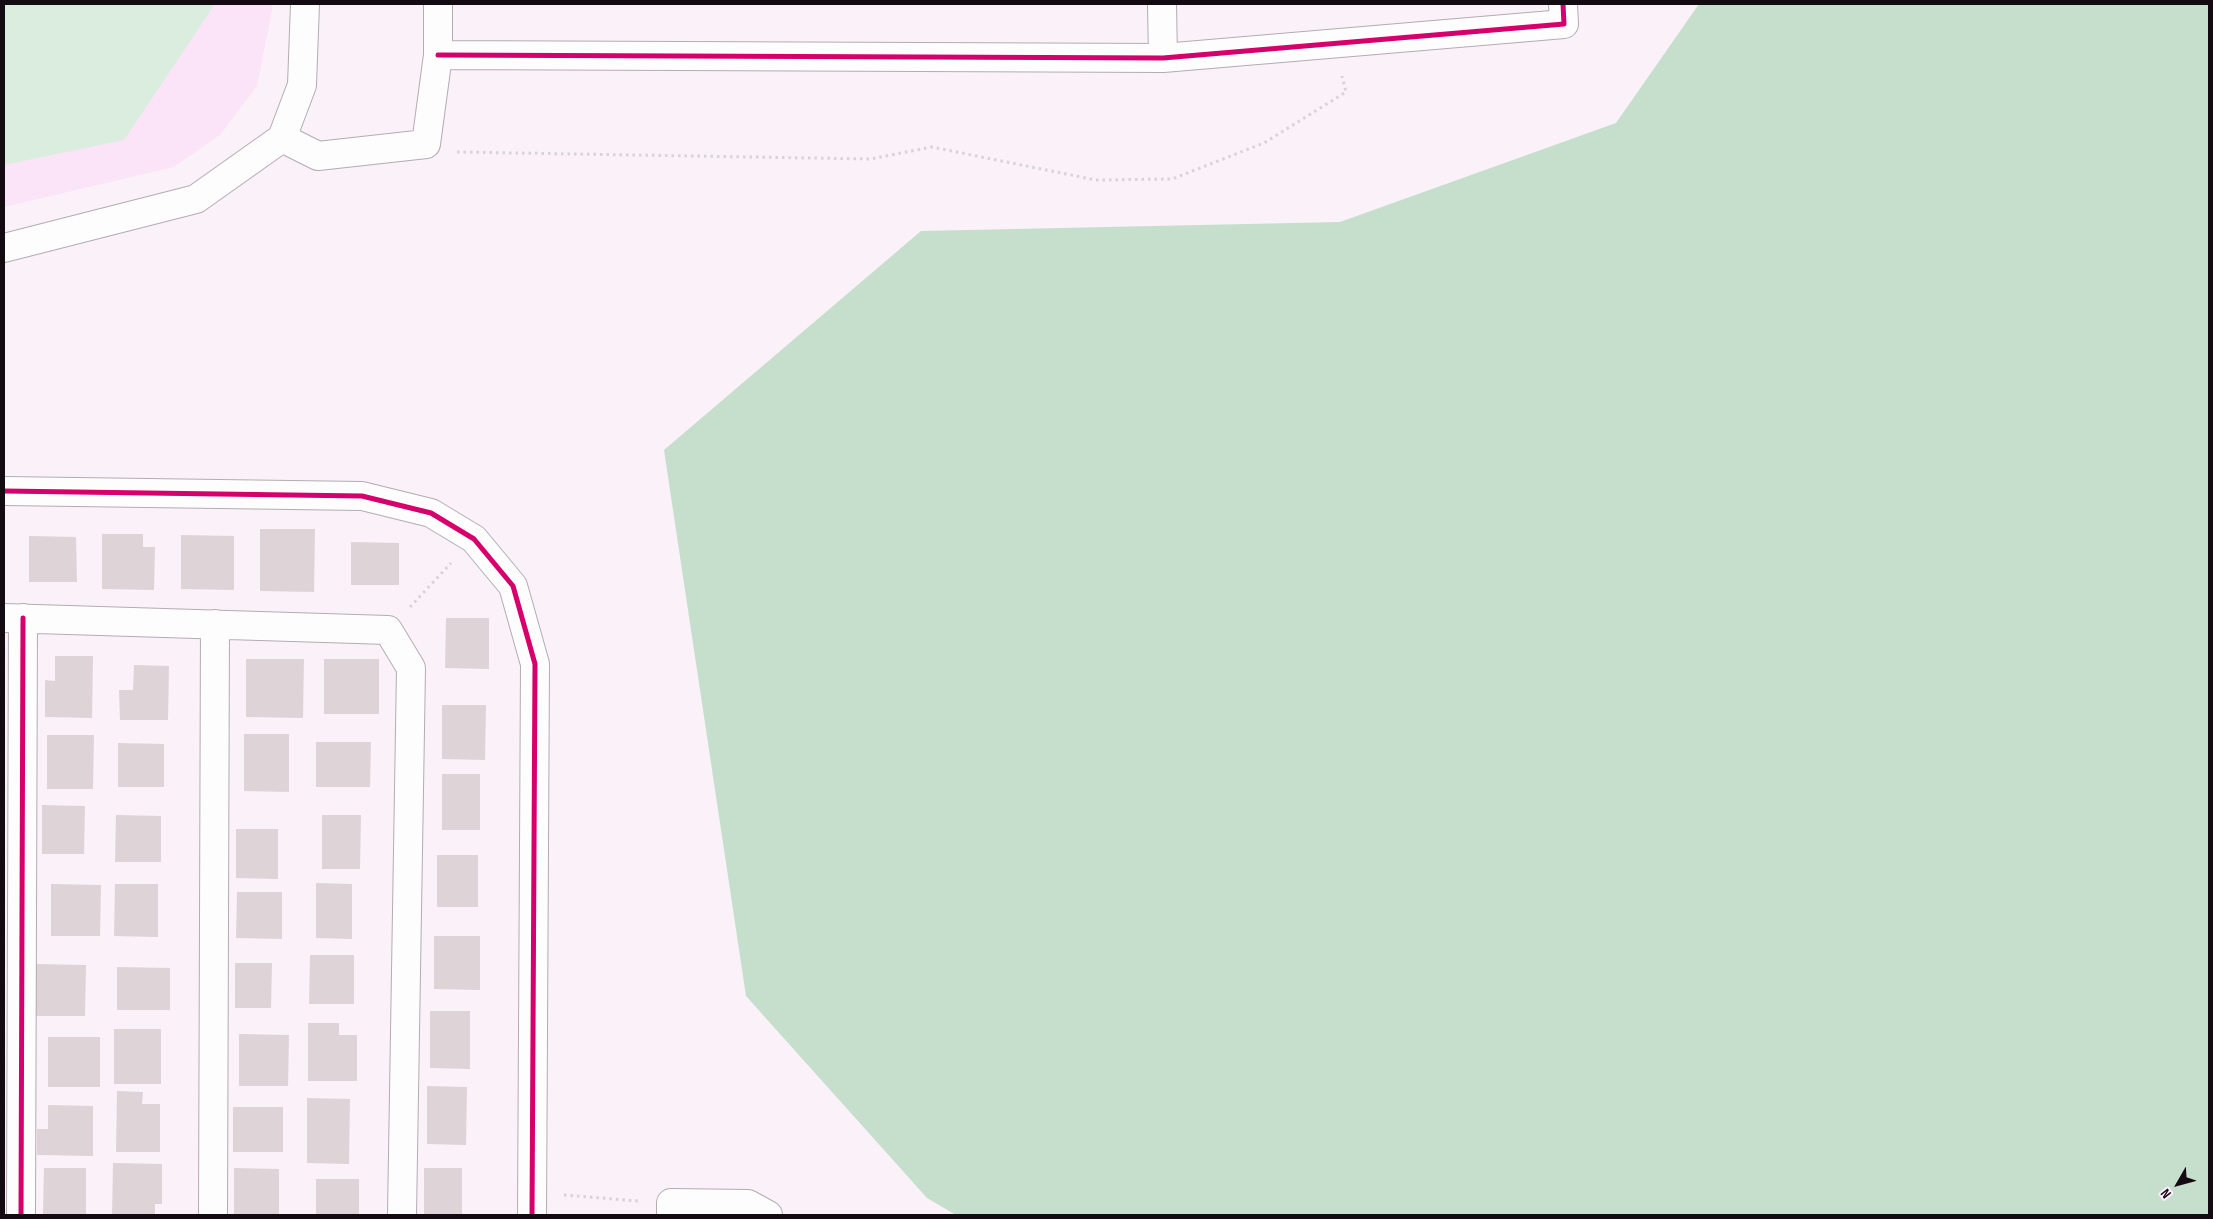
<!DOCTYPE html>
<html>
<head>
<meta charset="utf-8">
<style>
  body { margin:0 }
  #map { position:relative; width:2213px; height:1219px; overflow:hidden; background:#faf1f9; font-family:"Sofia Sans Condensed",sans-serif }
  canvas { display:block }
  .frame { position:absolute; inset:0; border:5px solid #130a12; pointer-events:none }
  .north { position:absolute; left:2153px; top:1159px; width:50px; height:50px; -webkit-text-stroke:4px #feedfc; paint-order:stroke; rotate:232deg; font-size:14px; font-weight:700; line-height:20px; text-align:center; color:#130a12 }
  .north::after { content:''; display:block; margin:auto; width:18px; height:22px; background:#130a12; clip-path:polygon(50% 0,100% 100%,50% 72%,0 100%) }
</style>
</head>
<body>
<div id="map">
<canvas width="2213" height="1219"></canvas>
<div class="frame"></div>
<div class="north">N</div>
</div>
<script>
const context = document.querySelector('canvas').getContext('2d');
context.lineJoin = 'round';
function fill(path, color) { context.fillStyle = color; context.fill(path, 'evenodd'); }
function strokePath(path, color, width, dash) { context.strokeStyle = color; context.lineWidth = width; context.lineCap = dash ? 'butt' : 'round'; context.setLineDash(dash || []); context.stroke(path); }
const built = new Path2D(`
  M4 4H272V11L257 86 220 135 174 167 4 207Z`);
const green = new Path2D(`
  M4 4H215L124 140 4 165Z`);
const forest = new Path2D(`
  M1699 4H2209V1215H956L927 1198 746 996 664 450 921 231 1340 222 1616 123Z`);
const building = new Path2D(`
  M260 529H315L314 592 260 591Z
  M102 534H143V547H155L154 590 102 589Z
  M181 535 234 536V590L181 589Z
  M29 536 76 537 77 582H29Z
  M351 542 399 543V585H351Z
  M446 618H489V669L445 668Z
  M55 656H93L92 718 45 717V680L55 681Z
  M246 659H304L303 718 246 717Z
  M324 659H379V714H324Z
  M134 665 169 666 168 720H120L119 690H133Z
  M442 705H486L485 760 442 759Z
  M244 734H289V792L244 791Z
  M47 735H94L93 789H47Z
  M316 742H371L370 787H316Z
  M118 743 164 744V787H118Z
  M442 774H480V830H442Z
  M42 805 85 806 84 854H42Z
  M116 815 161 816V862H115Z
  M322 815H361L360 869H322Z
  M236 829H278V879L236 878Z
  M437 855H478V907H437Z
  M316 883 352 884V939L316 938Z
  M51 884 101 885 100 936H51Z
  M115 884H158V937L114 936Z
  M237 892H282V939L236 938Z
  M434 936H480V990L434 989Z
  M310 955H354V1004H309Z
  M235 963H272L271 1008H235Z
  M36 964 86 965 85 1016H36Z
  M117 967 170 968V1010H117Z
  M430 1011H470V1069L430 1068Z
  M308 1023H339V1035H357V1081H308Z
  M114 1029H161V1084H114Z
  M239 1034 289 1035 288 1086H239Z
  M48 1037H100V1087H48Z
  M427 1086 467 1087 466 1145 427 1144Z
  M117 1091 143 1092 142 1104H160V1152H116Z
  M307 1098 350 1099 349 1164 307 1163Z
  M48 1105 93 1106V1156L37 1155V1129H48Z
  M233 1107H283V1152H233Z
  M113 1163 162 1164V1204H155V1215H112Z
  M44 1168H86V1215H43Z
  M234 1168 279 1169V1215H234Z
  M424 1168H462V1215H424Z
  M316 1179H359V1215H316Z`);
const path = new Path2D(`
  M457 152 870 159 932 147 1096 180 1172 179 1264 143 1346 92 1342 76
  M410 607 451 563
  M564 1195 638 1201`);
const minor = new Path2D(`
  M1162 4 1163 58
  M438 55 1163 58 1564 24 1563 4
  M282 138 318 156 426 144 438 55V4
  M4 248 196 199 282 138 302 85 305 4
  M4 491 362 496 431 513 474 539 513 586 535 664 532 1215
  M4 618 388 630 411 668 402 1215
  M21 1215 23 618
  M213 1215 215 624
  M671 1215V1203L748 1204 768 1215`);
const cycleway = new Path2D(`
  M438 55 1163 58 1564 24 1563 4
  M4 491 362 496 431 513 474 539 513 586 535 664 532 1215
  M21 1215 23 618`);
fill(built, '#fbe4f8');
fill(green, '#dbeddf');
fill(forest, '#c6decc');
fill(building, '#ded3d7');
strokePath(minor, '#b4abb3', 30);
strokePath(path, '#d6d4d6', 3, [2.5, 4]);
strokePath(minor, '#fefdfe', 28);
strokePath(cycleway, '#d6006c', 5);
</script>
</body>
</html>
